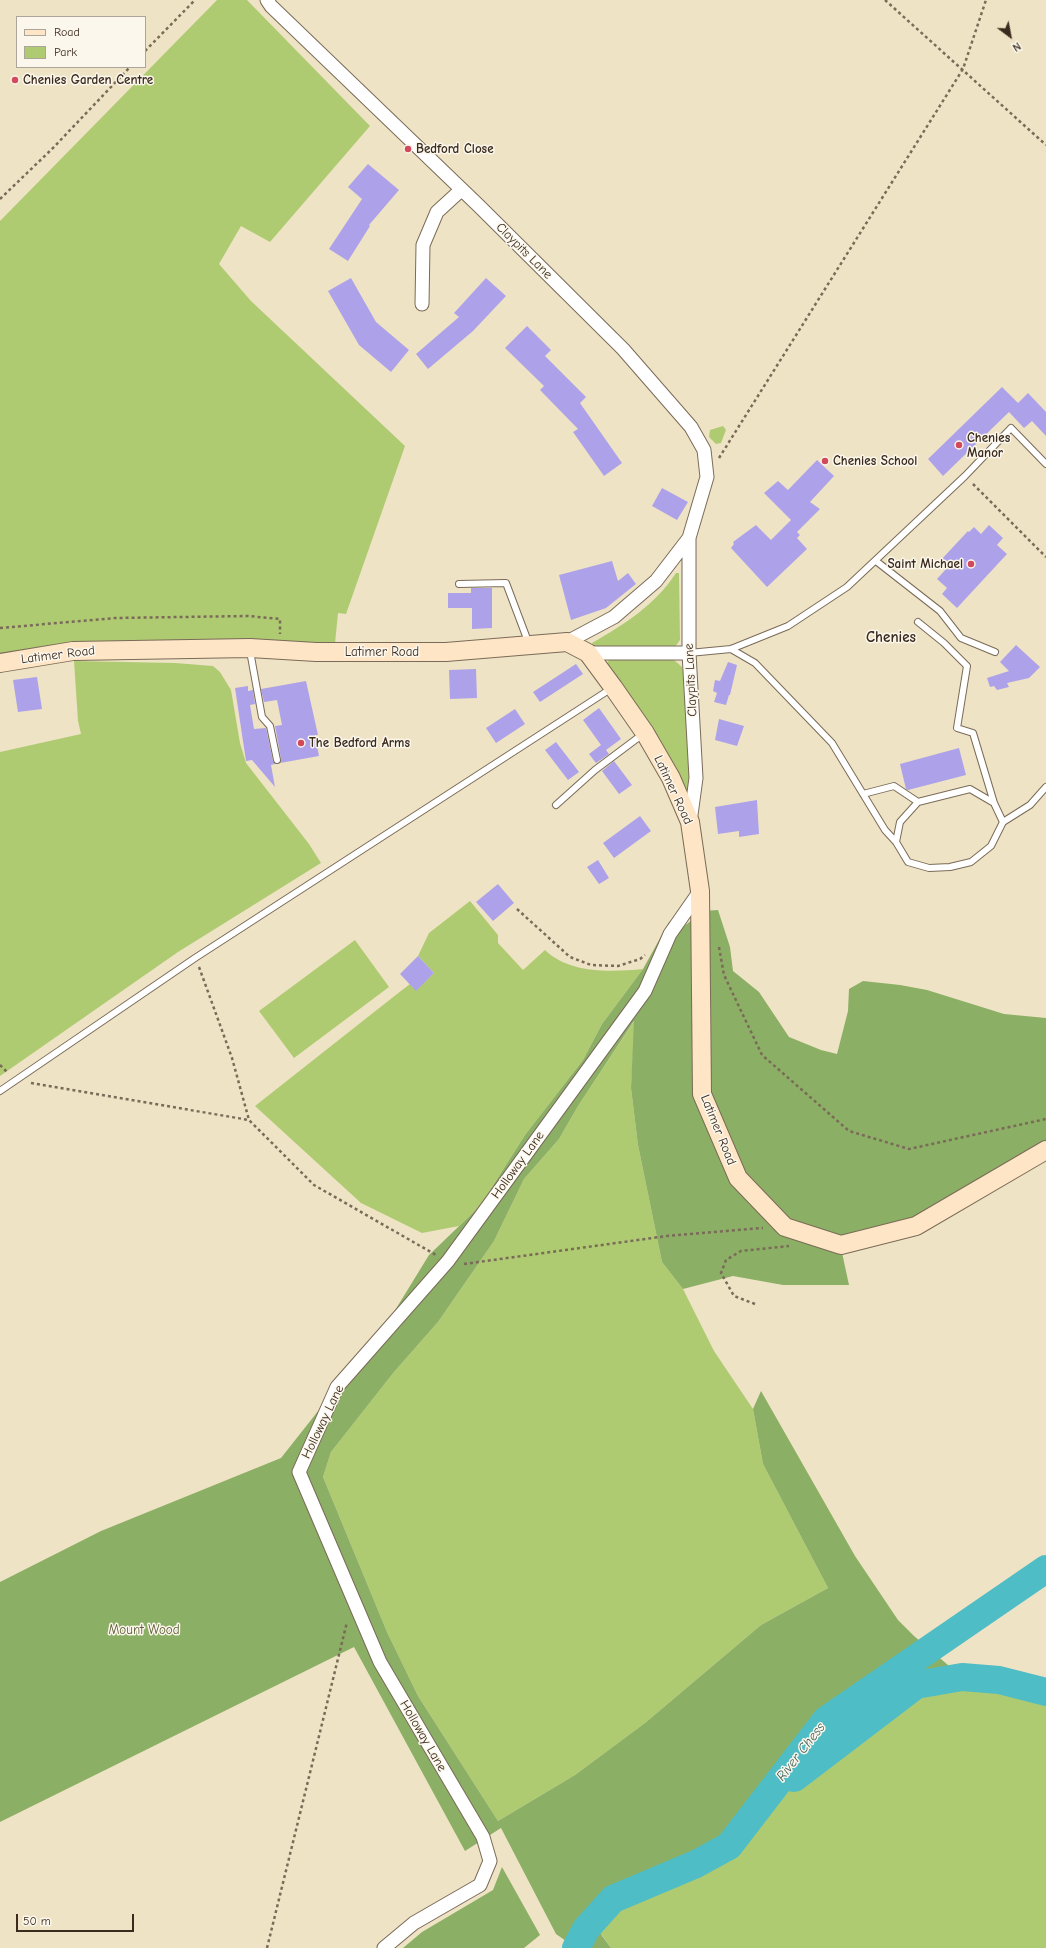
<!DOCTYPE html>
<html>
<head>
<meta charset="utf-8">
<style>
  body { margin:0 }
  #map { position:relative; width:1046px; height:1948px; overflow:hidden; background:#efe3c5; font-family:"Comic Neue",sans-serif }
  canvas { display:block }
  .legend { position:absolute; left:16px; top:16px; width:130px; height:52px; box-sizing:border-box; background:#fbf7ec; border:1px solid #aea59a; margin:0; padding:5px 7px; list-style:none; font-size:12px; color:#3b2a1e }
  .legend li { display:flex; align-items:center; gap:8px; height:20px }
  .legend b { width:20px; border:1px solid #aea59a }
  .north { position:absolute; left:990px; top:16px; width:40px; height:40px; -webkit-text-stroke:3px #fbf7ec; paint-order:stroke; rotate:148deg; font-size:11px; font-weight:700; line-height:16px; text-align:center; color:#3b2a1e }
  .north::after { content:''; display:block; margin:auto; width:14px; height:18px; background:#3b2a1e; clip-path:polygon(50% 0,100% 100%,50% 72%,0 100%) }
  .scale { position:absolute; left:16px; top:1914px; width:118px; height:18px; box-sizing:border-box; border:2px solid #3b2a1e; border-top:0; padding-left:5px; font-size:12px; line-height:14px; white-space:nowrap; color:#3b2a1e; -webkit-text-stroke:3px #fbf7ec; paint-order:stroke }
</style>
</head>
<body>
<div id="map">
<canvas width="1046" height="1948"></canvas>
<ul class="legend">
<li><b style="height:5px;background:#fee5c5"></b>Road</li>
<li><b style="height:11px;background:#afcb72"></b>Park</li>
</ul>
<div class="north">N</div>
<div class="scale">50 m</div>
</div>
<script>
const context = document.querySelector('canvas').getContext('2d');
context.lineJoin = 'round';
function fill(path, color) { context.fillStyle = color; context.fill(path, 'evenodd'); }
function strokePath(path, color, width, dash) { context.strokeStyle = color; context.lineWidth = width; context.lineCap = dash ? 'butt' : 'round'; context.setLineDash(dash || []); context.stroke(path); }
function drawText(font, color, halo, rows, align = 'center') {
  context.font = font + ' "Comic Neue",sans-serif'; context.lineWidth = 3; context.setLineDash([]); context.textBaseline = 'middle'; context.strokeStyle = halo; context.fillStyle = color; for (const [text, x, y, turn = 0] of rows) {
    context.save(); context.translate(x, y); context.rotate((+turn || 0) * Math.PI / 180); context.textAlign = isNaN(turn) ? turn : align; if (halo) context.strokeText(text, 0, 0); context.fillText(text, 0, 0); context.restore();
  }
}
const green = new Path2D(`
  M217 0H247L370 126 270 242 241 226 219 264 251 301 405 446 346 614 338 613 335 644 0 655V221Z
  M723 426 726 430 721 443 716 444 709 437 710 430Z
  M676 573H679L680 640 675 647 670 648 655 646 600 648 594 647 592 643C625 624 655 605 676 573Z
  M613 658 673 659 682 667 684 675 691 787 687 790H684L607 665 608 661Z
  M74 661 175 663 213 666 220 672 231 690 240 743 246 763 309 844 321 863 178 952 0 1076V752L81 734 78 721Z
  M470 901 498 935V943L523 970 545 950C570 974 610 972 643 969L602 1024 583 1060 525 1135 480 1206 459 1226 422 1233 361 1203 255 1106 397 994 410 984 416 990 434 973 418 956 429 933Z
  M355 940 389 987 294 1058 259 1011Z
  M635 1020 631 1088 638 1145 662 1262 683 1289 714 1351 753 1409 763 1464 828 1588 761 1625 645 1723 575 1775 498 1821 418 1696 387 1632 323 1477 331 1452 394 1372 438 1322 494 1241 524 1179 559 1139 578 1106Z
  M962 1677 999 1680 1046 1692V1948H611L602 1935 590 1948 592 1922 613 1899 729 1846 765 1800 916 1685Z`);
const forest = new Path2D(`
  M718 910 730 947 733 971 759 992 789 1037 821 1050 837 1054 848 1011 849 989 863 981 900 985 927 990 1004 1014 1046 1018V1145L939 1209 841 1242 785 1224 740 1175 704 1093 703 911Z
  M697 916 698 1094 735 1180 783 1230 841 1248 849 1285H783L733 1276 683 1289 662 1262 638 1145 631 1088 634 1021 578 1106 559 1139 524 1179 494 1241 438 1322 394 1372 331 1452 323 1477 387 1632 418 1696 498 1821 575 1775 645 1723 761 1625 828 1588 763 1464 753 1409 761 1391 855 1556 898 1620 914 1636 962 1677 916 1685 766 1799 729 1846 696 1864 610 1902 592 1922 611 1948H576L556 1934 501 1828 465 1851 354 1647 0 1822V1582L101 1531 281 1458 386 1325 429 1255 480 1206 525 1135 583 1060 602 1024 643 969 669 922 683 927Z
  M502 1867 540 1935 524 1948H403L422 1932 493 1890Z`);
const river = new Path2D(`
  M794 1778 916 1685 962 1677 999 1680 1046 1692
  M576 1948 586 1929 613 1899 696 1864 729 1846 826 1720 1046 1569`);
const building = new Path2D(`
  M368 164 399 190 369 225 370 226 348 261 329 249 362 199 348 187Z
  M351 278 376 322 409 350 391 372 359 345 328 291Z
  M486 278 506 296 473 331 428 369 416 354 459 317 454 313Z
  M527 326 551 350 545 356 586 397 580 403 622 463 604 476 573 432 578 429 540 390 544 386 505 348Z
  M1002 387 1018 403 1028 393 1046 412V436L1032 421 1024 428 1009 412 943 476 928 459Z
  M817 460 834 476 810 502 820 509 797 532 800 535 797 538 807 549 767 587 731 548 734 544 733 542 756 525 771 540 791 520 764 493 778 481 788 490Z
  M662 488 688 502 677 520 652 506Z
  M989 525 1003 538 997 545 1007 554 957 608 942 594 947 588 937 579 947 568 940 561 968 531 969 532 974 527 981 534Z
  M612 561 618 581 628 573 636 584 606 608 571 620 559 575Z
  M471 588H492V628L472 629V608H448V593H471Z
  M1016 645 1040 667 1029 678 1007 683 1009 687 997 690 994 686 990 687 987 678 1009 671 1000 662Z
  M728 662 737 665 730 695H729L726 705 714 702 717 693 713 691 715 680 720 681Z
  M576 664 583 674 540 702 533 692Z
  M476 669 477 698 450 699 449 670Z
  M37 677 42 709 18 712 13 680Z
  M306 681 318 735H315L319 756 280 763 281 759 275 726 282 725 277 700 264 702 261 689Z
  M248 686V691L253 690 255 704 250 705 254 729 266 728 273 761 275 764 271 765 275 787 252 760 246 761 235 688Z
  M599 708 621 739 606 750 609 754 596 763 589 754 601 745 583 720Z
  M515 709 525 724 496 743 486 728Z
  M719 719 744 726 737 746 715 740Z
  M556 742 579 772 568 780 545 750Z
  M959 748 966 775 908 790 906 789 900 764Z
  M614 761 632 785 619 794 602 771Z
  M757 800 759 834 739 837V831L718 834 715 807Z
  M640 816 651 831 614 858 603 843Z
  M598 860 609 878 599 884 587 867Z
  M498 884 514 903 493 921 476 902Z
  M418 956 434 973 416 991 400 974Z`);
const path = new Path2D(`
  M885 0 1046 145
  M145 51 195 0
  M0 199 53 148 130 67
  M719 458 963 69 986 0
  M973 484 1046 557
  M0 628 115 618 248 616 280 619V634
  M517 909 570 957 591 965 618 966 640 959 645 955
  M719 947 724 975 762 1055 849 1131 909 1149 1046 1119
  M199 967 232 1058 249 1120 314 1185 436 1255
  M0 1065 8 1073
  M31 1083 249 1120
  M464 1264 667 1236 763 1228
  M755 1304 734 1296 721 1273 726 1260 741 1251 789 1246
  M267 1948 347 1622`);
const lane = new Path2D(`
  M876 561 940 611 961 638 995 652
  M459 584 506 583 529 644
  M918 622 944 643 967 666 957 728 973 733 994 803
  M731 649 755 663 832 743 885 830 896 842 908 862 929 868 950 867 971 862 991 846 1003 822 1030 805 1046 787
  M250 651 262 717 270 726 277 760
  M689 653 731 649 788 626 847 587 965 476 1011 428 1046 464
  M863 794 894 786 918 802
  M556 805 595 770 643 734
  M896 842 900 822 918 802 970 789 994 803 1003 822
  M0 1091 195 958 612 688`);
const street = new Path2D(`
  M267 0 271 6 479 206 623 349 691 427 704 450 707 477 689 538V653L696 778 690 822
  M422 304 423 245 437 212 461 190
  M567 642 614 617 656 581 689 538
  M588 653H689
  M384 1948 414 1923 480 1885 490 1861 483 1837 380 1662 299 1472 337 1387 448 1261 645 991 670 934 700 891`);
const secondary = new Path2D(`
  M0 663 73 651 250 648 316 652H446L567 642 588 653 613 687 645 733 671 778 690 822 700 891 702 1094 738 1178 785 1227 841 1245 916 1226 1046 1150`);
const markers = [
  [15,80,4,"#d1495b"],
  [408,149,4,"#d1495b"],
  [959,445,4,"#d1495b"],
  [825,461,4,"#d1495b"],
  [971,564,4,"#d1495b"],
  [301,743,4,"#d1495b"]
];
const poiNames = [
  ["Chenies Garden Centre",23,80],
  ["Bedford Close",416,149],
  ["Chenies",967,438],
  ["Manor",967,453],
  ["Chenies School",833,461],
  ["Saint Michael",963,564,"right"],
  ["The Bedford Arms",309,743]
];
const streetNames = [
  ["Claypits Lane",524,251,45],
  ["Latimer Road",382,652],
  ["Latimer Road",58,655,-7],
  ["Claypits Lane",691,680,-93],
  ["Latimer Road",673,790,65],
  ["Latimer Road",718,1130,68],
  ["Holloway Lane",518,1165,-54],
  ["Holloway Lane",323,1422,-64],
  ["Holloway Lane",423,1736,60]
];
const parkNames = [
  ["Mount Wood",144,1630]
];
const waterNames = [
  ["River Chess",801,1752,-52]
];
const quarterNames = [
  ["Chenies",891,638]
];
fill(green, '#afcb72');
fill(forest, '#8baf64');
strokePath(river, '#4fbdc5', 28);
fill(building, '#ada2e9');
strokePath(lane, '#7a6b58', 8);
strokePath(street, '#7a6b58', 15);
strokePath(secondary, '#7a6b58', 20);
strokePath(path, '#7a6b58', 2.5, [3, 3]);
strokePath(lane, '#fff', 6);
strokePath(street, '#fff', 13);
strokePath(secondary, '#fee5c5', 18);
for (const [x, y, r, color] of markers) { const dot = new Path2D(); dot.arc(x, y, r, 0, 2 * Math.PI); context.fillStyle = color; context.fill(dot); strokePath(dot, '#fbf7ec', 1.5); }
drawText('bold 13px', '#3b2a1e', '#fbf7ec', poiNames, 'left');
drawText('13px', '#3b2a1e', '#fbf7ec', streetNames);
drawText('13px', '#5e5a37', '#fbf7ec', parkNames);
drawText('italic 14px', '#425d58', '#fbf7ec', waterNames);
drawText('bold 15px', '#3b2a1e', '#fbf7ec', quarterNames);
</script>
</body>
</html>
